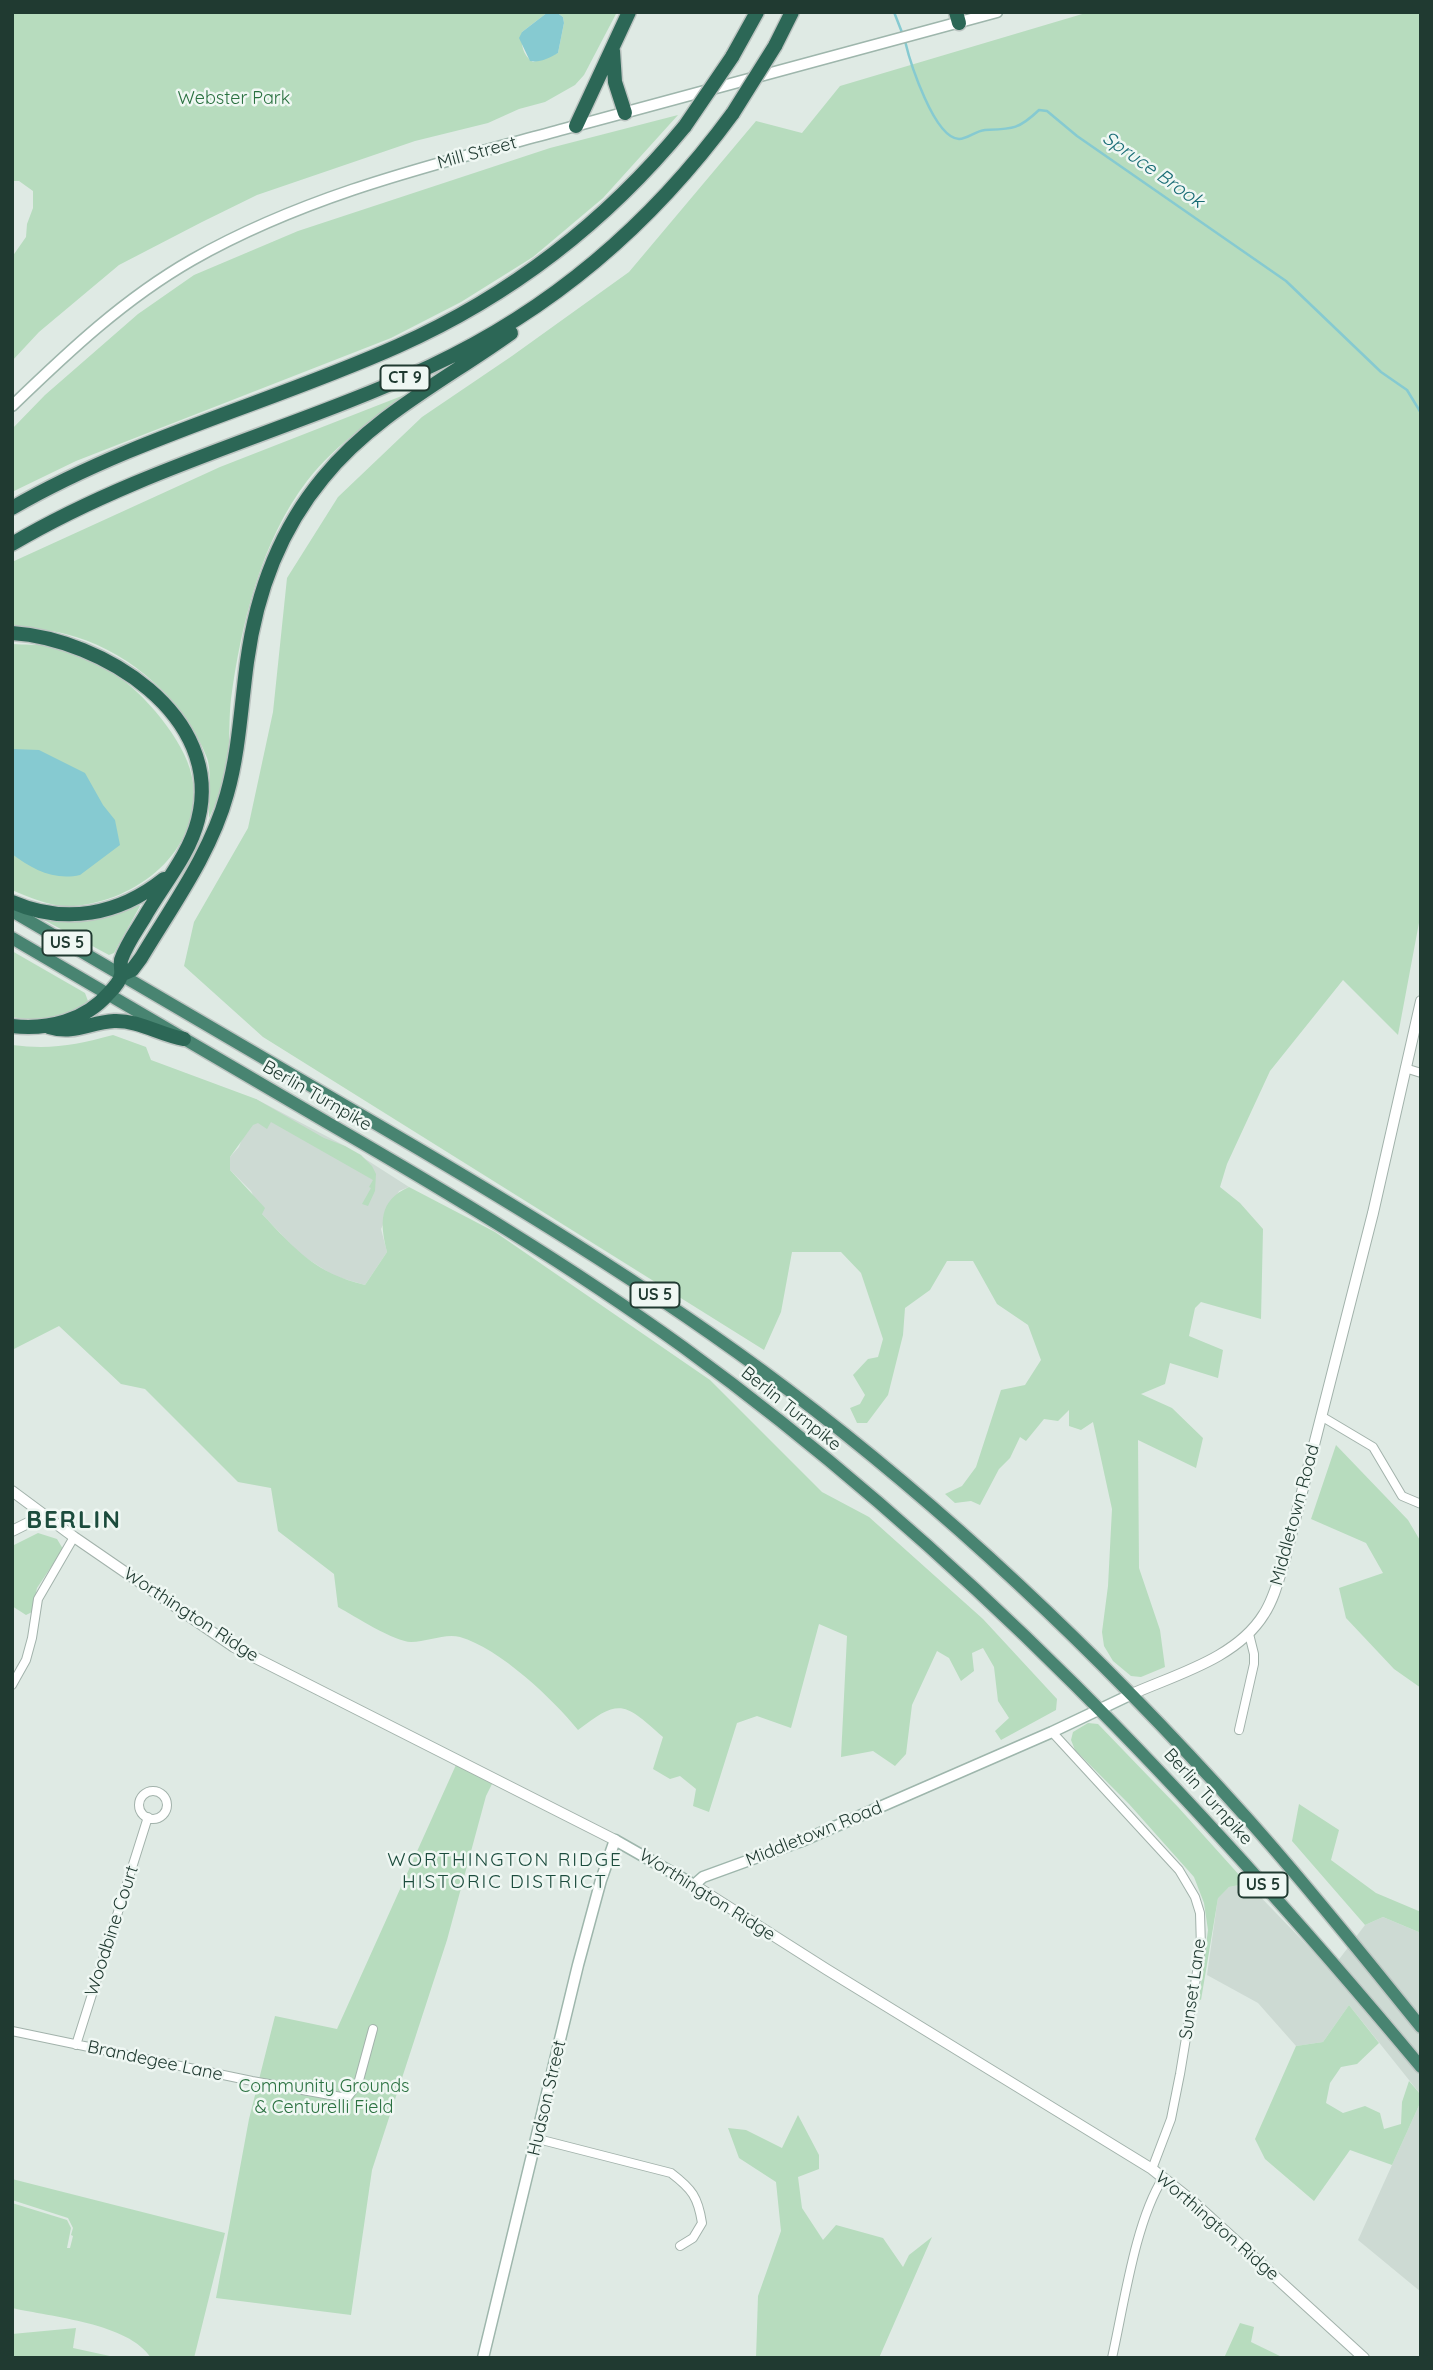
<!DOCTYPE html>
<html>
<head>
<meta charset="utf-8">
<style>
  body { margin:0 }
  #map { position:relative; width:1433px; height:2370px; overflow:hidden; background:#dfeae4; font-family:Quicksand,sans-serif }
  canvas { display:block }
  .frame { position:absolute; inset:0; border:14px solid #203a31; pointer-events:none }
</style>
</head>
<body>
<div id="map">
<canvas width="1433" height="2370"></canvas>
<div class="frame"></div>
</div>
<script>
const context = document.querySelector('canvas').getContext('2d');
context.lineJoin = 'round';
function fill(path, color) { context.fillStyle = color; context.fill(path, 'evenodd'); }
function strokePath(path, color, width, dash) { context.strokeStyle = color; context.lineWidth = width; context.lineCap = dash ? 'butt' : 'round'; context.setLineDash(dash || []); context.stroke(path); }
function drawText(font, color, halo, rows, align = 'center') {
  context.font = font + ' Quicksand,sans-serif'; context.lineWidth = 5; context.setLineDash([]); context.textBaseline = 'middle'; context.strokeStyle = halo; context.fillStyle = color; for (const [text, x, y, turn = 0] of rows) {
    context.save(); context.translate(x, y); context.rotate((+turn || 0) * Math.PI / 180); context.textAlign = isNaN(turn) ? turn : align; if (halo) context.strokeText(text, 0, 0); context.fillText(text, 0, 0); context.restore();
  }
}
const built = new Path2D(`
  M256 1099 345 1146 409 1187 399 1191 381 1229 387 1252 365 1285 334 1276 300 1254 262 1214 251 1191 230 1170V1157L239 1147Z
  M1247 1883 1331 1970 1365 1925 1383 1917 1421 1933V2095L1349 2005 1323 2042 1296 2046 1258 2003 1207 1975 1218 1897 1229 1887Z
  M1421 2101V2292L1358 2240Z`);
const green = new Path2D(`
  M12 12H548L522 32C521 44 522 55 533 62L558 53 564 23 563 17 556 12H617L584 75 575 85 545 102 519 109 488 123 415 141 257 195 202 222 119 265 39 332 12 361V257L26 237 27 224 33 208V191L19 181H12Z
  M1089 12H1421V912L1398 1035 1343 980 1270 1071 1227 1164 1220 1187 1240 1203 1263 1229 1261 1319 1201 1302 1195 1308 1189 1336 1223 1350 1218 1378 1170 1363 1165 1384 1141 1394 1172 1408 1203 1438 1196 1468 1138 1440 1139 1568 1160 1630 1165 1667 1141 1677 1131 1676 1113 1661 1104 1646 1102 1632 1108 1586 1112 1509 1093 1422 1081 1430 1069 1426V1410L1058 1421 1044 1419 1026 1441 1020 1437 1010 1458 999 1469 980 1505 971 1501 955 1503 945 1494 962 1486 976 1467 1001 1390 1025 1385 1041 1360 1028 1325 997 1304 973 1261H947L930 1290 905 1308 903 1335 888 1395 867 1423H857L850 1408 860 1404 865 1395 853 1375 868 1359 878 1357 883 1339 861 1273 841 1252H792L781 1312 764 1350 263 1037 184 966 194 922 248 828 273 712 287 578 338 497 422 417 512 356 629 272 756 121 802 133 840 86Z
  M678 115 603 198 533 257 461 302 391 338 76 461 12 492V429L45 395 138 314 194 275 298 231 550 148Z
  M417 390C378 416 336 443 307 481 261 541 241 625 231 699 228 725 231 760 224 784 221 795 214 807 209 818 209 802 212 772 207 758 186 702 132 654 76 637 56 630 33 629 12 626V562L220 467Z
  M12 644C24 645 38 644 49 646 74 651 102 664 122 679 150 701 189 746 193 783 201 852 136 901 74 906 54 908 30 898 12 890Z
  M136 904 140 906 114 953 109 955 44 920V917C80 923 103 919 136 904Z
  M12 951 85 993 88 1001C74 1022 35 1021 12 1017Z
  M113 1035 146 1047 151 1060 256 1099 324 1138 345 1146 361 1155 372 1166 376 1174 375 1191 368 1206 362 1204 371 1188 369 1187 373 1180 271 1122 267 1129 258 1123 253 1125 230 1157V1170L265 1208 262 1214C296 1250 315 1273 365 1285L387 1252C380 1223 378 1201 409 1187L495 1232 710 1380 822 1492 869 1517 983 1619 1057 1699 1056 1710 1001 1740 995 1731 1009 1718 998 1701 994 1667 983 1648 972 1653 974 1671 961 1681 949 1658 937 1651 912 1705 906 1754 895 1766 873 1751 841 1757 847 1636 819 1624 791 1728 757 1716 737 1723 709 1812 693 1806 696 1789 680 1776 670 1779 653 1769 663 1737C625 1703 620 1697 578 1730 553 1699 499 1648 460 1637 445 1633 427 1642 411 1642 395 1642 354 1616 338 1607L334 1574 278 1531 271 1488 238 1482 145 1389 121 1384 59 1326 12 1350V1045C51 1050 76 1045 113 1035Z
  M1336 1445 1408 1520 1421 1542V1688L1394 1669 1346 1618 1339 1588 1383 1573 1366 1543 1311 1519Z
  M38 1533 57 1539 63 1549 37 1588 32 1612 26 1615 12 1606V1546Z
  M1088 1723 1098 1724 1178 1807 1241 1877 1244 1884 1229 1887 1218 1898 1201 2000 1199 1999 1208 1930 1204 1903 1194 1877 1129 1804 1075 1750 1071 1740 1073 1732Z
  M460 1756 496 1776 486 1796 447 1940 372 2170 351 2315 216 2298 249 2119 275 2016 337 2029Z
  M1299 1804 1339 1830 1331 1860 1376 1893 1421 1912V1933L1383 1917 1365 1925 1292 1841Z
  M1349 2005 1379 2043 1357 2064 1341 2067 1330 2083 1326 2103 1343 2113 1365 2106 1380 2113 1384 2129 1401 2124 1402 2102 1409 2081 1421 2095V2101L1392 2165 1350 2150 1314 2201 1265 2159 1255 2139 1296 2046 1323 2042Z
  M798 2115 819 2155V2169L798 2177 802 2208 823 2240 836 2225 883 2238 903 2267 909 2255 932 2237 879 2358H756L758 2296 781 2231 776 2182 739 2158 728 2128 746 2130 782 2148Z
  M12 2179 225 2233 194 2358H151C129 2323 51 2317 12 2308V2203L67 2220 71 2228 67 2248H70L73 2236 71 2235 73 2228 68 2218 12 2200Z
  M1240 2323 1254 2327 1251 2342 1284 2358H1224Z
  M76 2328 73 2348 119 2358H12V2334Z`);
const water = new Path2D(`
  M548 12H556L563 17 564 23 558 53C550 58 539 63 530 61L519 38 522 32Z
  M12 749 39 750 85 773 103 805 115 820 120 845 80 875C54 881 32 869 12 854Z`);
const stream = new Path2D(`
  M894 12 903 35
  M905 41C910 62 934 138 959 139 968 139 975 131 985 130 1012 129 1018 130 1039 110L1047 111 1077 136 1286 281 1381 372 1407 390 1421 413`);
const minor = new Path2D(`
  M1405 1068 1421 1073
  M1321 1416 1373 1447 1402 1496 1421 1504
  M12 1685 26 1660 32 1638 38 1599 74 1537
  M1239 1730 1254 1664V1654L1249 1634
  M1052 1732 1179 1870 1195 1897 1200 1913 1201 1948 1180 2074 1171 2119 1152 2169
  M139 1805a14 14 0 1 1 28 0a14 14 0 1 1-28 0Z
  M12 2031 252 2081 347 2098 358 2084 373 2029
  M76 2045 148 1817
  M538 2139 671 2173C692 2189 698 2197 702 2223L693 2238 680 2246
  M1112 2358C1124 2305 1135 2222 1163 2178`);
const tertiary = new Path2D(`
  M12 1491 74 1537 234 1647 615 1840
  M12 1531 44 1515
  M1132 1694C1177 1674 1237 1658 1264 1614 1275 1597 1279 1577 1285 1559L1373 1213 1421 1001
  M694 1885 826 1969 1152 2169 1191 2200 1364 2358`);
const secondary = new Path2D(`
  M12 406C69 351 124 299 192 260 308 194 436 164 564 129 708 90 852 52 997 12
  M483 2358 578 1965 601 1880 615 1840 694 1885 703 1877 802 1841 1052 1732 1132 1694`);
const trunk = new Path2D(`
  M12 911C122 975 232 1040 342 1104 495 1193 646 1283 787 1389 955 1516 1106 1661 1246 1817 1307 1885 1364 1957 1421 2027
  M12 938C117 1000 223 1061 328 1123 449 1193 569 1265 683 1347 962 1550 1200 1802 1421 2067`);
const motorway = new Path2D(`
  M956 12 959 23
  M775 46 792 12
  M613 51 615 82 625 113
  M732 57 757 12
  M576 126 629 12
  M12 508C133 438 271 403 398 346 510 296 607 221 685 126
  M12 544C144 466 294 430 431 366 553 309 654 221 733 113
  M12 633C102 639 225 715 198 820 189 856 162 886 144 918 136 931 126 945 121 960 120 965 122 970 121 975 120 981 113 989 109 993 85 1021 48 1030 12 1026
  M12 902C65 925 119 915 164 879
  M121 975 132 970 141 958C172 906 211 853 227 794 239 752 241 706 247 662 256 595 279 531 323 478 374 415 447 379 511 333
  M49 1027C74 1035 90 1022 114 1021 139 1020 160 1035 184 1039`);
const motorwayBridge = new Path2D(`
  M733 113 775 46
  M685 126 732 57`);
const shields = [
  [405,378,49],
  [67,943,49],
  [655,1295,49],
  [1263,1885,49]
];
const shieldNames = [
  ["CT 9",405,378],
  ["US 5",67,943],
  ["US 5",655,1295],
  ["US 5",1263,1885]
];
const parkNames = [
  ["Webster Park",234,99],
  ["Community Grounds",324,2087],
  ["& Centurelli Field",324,2108]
];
const streetNames = [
  ["Mill Street",477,153,-15],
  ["Berlin Turnpike",317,1096,30],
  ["Berlin Turnpike",791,1409,39],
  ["Middletown Road",1295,1515,-75],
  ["Worthington Ridge",191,1615,33],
  ["Berlin Turnpike",1208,1797,48],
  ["Middletown Road",814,1834,-22],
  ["Worthington Ridge",707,1895,32],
  ["Woodbine Court",112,1931,-72],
  ["Sunset Lane",1193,1989,-82],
  ["Brandegee Lane",155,2061,12],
  ["Hudson Street",547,2098,-77],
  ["Worthington Ridge",1217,2226,41]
];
const waterNames = [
  ["Spruce Brook",1153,170,35]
];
const neighbourhoodNames = [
  ["WORTHINGTON RIDGE",505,1860],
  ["HISTORIC DISTRICT",505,1882]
];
const districtNames = [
  ["BERLIN",74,1521]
];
fill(built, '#cddad3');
fill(green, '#b7dcbe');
fill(water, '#86cad1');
strokePath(stream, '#86cad1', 2.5);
strokePath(minor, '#a2b2ab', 10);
strokePath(tertiary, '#a2b2ab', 12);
strokePath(secondary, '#9eb6ac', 13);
strokePath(trunk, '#bcc4c1', 15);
strokePath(motorway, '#bcc4c1', 17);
strokePath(minor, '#fff', 8);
strokePath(tertiary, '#fff', 10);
strokePath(secondary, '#fff', 10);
strokePath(trunk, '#488471', 12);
strokePath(motorway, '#2c6756', 14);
strokePath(motorwayBridge, '#bcc4c1', 17, []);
strokePath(motorwayBridge, '#2c6756', 14);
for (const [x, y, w] of shields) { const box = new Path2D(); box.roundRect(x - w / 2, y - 12.5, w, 25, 5); context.fillStyle = '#eff7f3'; context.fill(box); strokePath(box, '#203a31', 2); }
drawText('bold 16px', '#203a31', null, shieldNames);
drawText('18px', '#2a7140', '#eff7f3', parkNames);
drawText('18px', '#203a31', '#eff7f3', streetNames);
drawText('italic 19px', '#1a6d76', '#eff7f3', waterNames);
context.letterSpacing = '2px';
drawText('19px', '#1c4c3d', '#eff7f3', neighbourhoodNames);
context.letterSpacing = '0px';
context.letterSpacing = '2px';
drawText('bold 24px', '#1c4c3d', '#eff7f3', districtNames);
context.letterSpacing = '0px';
</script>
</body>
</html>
